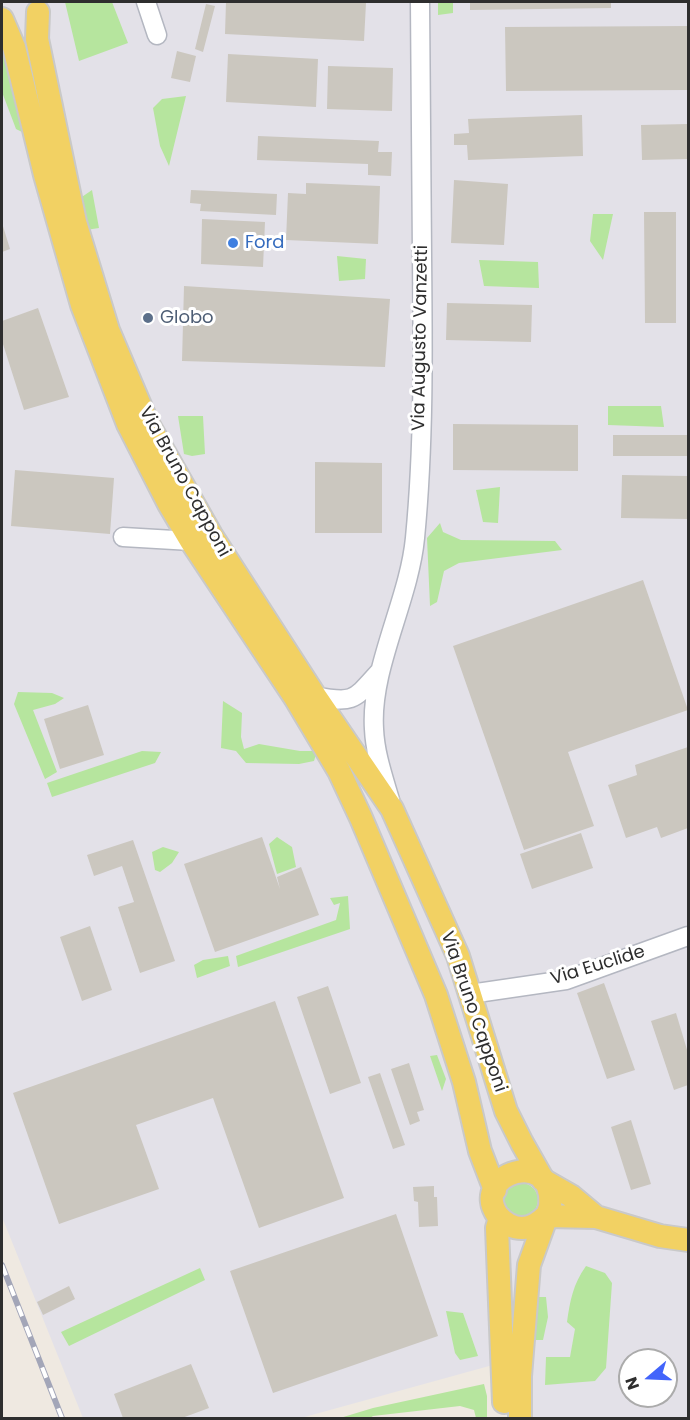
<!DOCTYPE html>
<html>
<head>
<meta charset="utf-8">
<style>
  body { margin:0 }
  #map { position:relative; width:690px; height:1420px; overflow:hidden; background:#efe9e1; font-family:Poppins,sans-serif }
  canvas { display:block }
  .frame { position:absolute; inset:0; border:3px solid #2e2e2e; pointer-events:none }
  .north { position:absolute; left:618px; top:1348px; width:60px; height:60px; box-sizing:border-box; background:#fff; border:2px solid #ababab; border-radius:50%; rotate:251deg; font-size:16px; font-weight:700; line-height:24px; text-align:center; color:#2e2e2e }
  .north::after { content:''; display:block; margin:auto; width:21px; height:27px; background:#4264fb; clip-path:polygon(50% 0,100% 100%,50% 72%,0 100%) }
</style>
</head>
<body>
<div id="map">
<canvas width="690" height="1420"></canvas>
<div class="frame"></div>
<div class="north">N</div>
</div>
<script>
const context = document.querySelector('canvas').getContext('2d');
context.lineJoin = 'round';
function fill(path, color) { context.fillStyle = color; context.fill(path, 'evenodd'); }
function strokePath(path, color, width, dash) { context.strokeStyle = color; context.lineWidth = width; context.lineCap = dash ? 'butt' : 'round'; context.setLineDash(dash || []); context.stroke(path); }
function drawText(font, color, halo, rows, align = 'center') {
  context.font = font + ' Poppins,sans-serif'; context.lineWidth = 6; context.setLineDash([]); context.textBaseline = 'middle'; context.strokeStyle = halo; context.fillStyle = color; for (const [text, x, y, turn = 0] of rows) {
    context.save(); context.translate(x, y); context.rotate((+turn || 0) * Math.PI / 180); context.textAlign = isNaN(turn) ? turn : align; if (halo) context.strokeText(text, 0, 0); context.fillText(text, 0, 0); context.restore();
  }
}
const industrial = new Path2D(`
  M2 2H688V1418H528L529 1355 301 1418H83L2 1217ZM630 1360H666V1396H630Z`);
const green = new Path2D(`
  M65 2H112L128 43 79 61Z
  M438 2H453V13L438 15Z
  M2 48 28 135 16 129 2 92Z
  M186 96 169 166 160 146 153 108 162 99Z
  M92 190 99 228 86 230 76 201Z
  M593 214H613L603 260 590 241Z
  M337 256 366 259 365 279 339 281Z
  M479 260 538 262 539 288 484 286Z
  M608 406H661L664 427 608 425Z
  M178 416H203L205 454 192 456 184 454Z
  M500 487 498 523 483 522 476 490Z
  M440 523 443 532 461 540 555 541 562 550 459 563 444 571 437 602 430 606 427 538Z
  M18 692 52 693 64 698 55 704 33 710 57 772 45 779 14 704Z
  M223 701 242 713 241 737 244 749 259 744 300 751H317L314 761 299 764 246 763 236 751 221 748Z
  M142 751 161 752 155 763 52 797 47 783Z
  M277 837 292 847 296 867 277 874 269 844Z
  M163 847 179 852 172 863 160 872 155 870 152 852Z
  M348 896 350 929 238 967 236 956 336 920 340 903 334 905 330 898Z
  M228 956 230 966 197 978 194 965 203 960Z
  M437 1055 446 1079 442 1091 430 1056Z
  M504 1200a17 17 0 1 1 34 0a17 17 0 1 1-34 0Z
  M586 1266 605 1273 612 1283 606 1368 595 1381 545 1385 546 1357H570L575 1329 567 1322C570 1301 573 1284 586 1266Z
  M200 1268 205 1280 69 1346 61 1332Z
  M535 1297H546L548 1317 543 1340H532Z
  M446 1311 463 1313 478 1356 460 1360 455 1353Z
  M484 1384 487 1396V1418H476L474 1410 460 1406 373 1416 370 1418H340L373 1408Z`);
const building = new Path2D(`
  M226 2 366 3 364 41 225 34Z
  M470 2H611V8L470 10Z
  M206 4 215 6 203 52 195 49Z
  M688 26V90L506 91 505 27Z
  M177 51 196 56 190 82 171 78Z
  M228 54 318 59 316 107 226 102Z
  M328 66 393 68 392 111 327 109Z
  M582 115 583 156 468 160 467 145H454V134L469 133 468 119Z
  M688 124V159L642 160 641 125Z
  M258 136 379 141 378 152H392L391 176 368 175V164L257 160Z
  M454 180 508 184 504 245 451 243Z
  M306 183 380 186 378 244 286 240 288 193 306 194Z
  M191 190 277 194 276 215 200 211 201 204 190 203Z
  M644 212H676V323H645Z
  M202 219 265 222 263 267 201 264Z
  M2 223 10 249 2 252Z
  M184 286 390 299 385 367 182 361Z
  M447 303 532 305 531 342 446 340Z
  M38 308 69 397 24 410 2 341V321Z
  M453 424 578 425V471L453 470Z
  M613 435H688V456H613Z
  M315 462 382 463V533H315Z
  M15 470 114 478 110 534 11 526Z
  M622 475 688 476V519L621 518Z
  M643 580 688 710 568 752 594 826 524 850 453 646Z
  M88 705 104 755 60 769 44 719Z
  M688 747V828L661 838 657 827 626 838 608 785 637 775 635 765Z
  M581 833 593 868 532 889 520 854Z
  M262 837 280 889 277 877 301 867 319 915 215 952 184 864Z
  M133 840 175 961 140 973 118 907 134 902 122 866 94 876 87 855Z
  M90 926 112 990 82 1001 60 937Z
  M604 983 635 1070 607 1079 577 993Z
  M328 986 361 1083 330 1094 297 997Z
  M275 1001 344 1198 259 1228 213 1098 136 1125 159 1189 59 1224 13 1093Z
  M676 1013 688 1053V1085L674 1090 651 1021Z
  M409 1063 424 1110 417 1112 420 1121 410 1125 391 1069Z
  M380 1073 405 1145 393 1149 368 1077Z
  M631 1120 651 1184 631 1190 611 1127Z
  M434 1186V1197H437L438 1226 419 1227 418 1202 414 1201 413 1187Z
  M396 1214 438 1336 273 1393 230 1271Z
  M69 1286 75 1299 43 1315 37 1302Z
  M191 1364 209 1408 182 1418H123L114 1394Z`);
const minor = new Path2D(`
  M146 2 157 35
  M123 537 191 541
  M315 696C354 704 354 700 380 671
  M390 800C383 776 375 753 374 729 370 668 409 601 415 538 424 445 423 350 422 256 422 171 421 86 420 2
  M470 994 566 980 688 936`);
const major = new Path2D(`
  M38 12 37 39 75 222 108 330 148 424 211 535 315 696 392 809 458 956 506 1111 522 1143 543 1180 571 1196 596 1217
  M2 19 14 47 45 175 82 305 128 424 169 504 191 541 296 699 339 771 361 818 436 995 464 1082 480 1151 495 1190
  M546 1216 596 1217 660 1236 688 1240
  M500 1218 497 1228 504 1402
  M520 1418V1376L529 1265 550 1207C556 1145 468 1174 498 1216 504 1223 512 1228 522 1228 532 1228 539 1223 546 1216`);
const rail = new Path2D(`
  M2 1265 62 1418`);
const markers = [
  [233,243,6,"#3f7fe0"],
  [148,318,6,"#5c6f8a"]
];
const shopNames = [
  ["Ford",245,243]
];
const serviceNames = [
  ["Globo",160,318]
];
const streetNames = [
  ["Via Augusto Vanzetti",421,338,-89],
  ["Via Bruno Capponi",184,482,61],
  ["Via Euclide",598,966,-17],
  ["Via Bruno Capponi",473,1012,71]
];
fill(industrial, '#e3e1e8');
fill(green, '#b6e59e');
fill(building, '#cbc7bf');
strokePath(minor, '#b4b7c1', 21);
strokePath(major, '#c9c9c9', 26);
strokePath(minor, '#fff', 18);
strokePath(major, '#f2d163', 22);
strokePath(rail, '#a3a6b8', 6);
strokePath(rail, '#fff', 4, [11]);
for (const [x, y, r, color] of markers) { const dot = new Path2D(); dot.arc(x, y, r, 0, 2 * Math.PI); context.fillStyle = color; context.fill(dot); strokePath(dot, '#fff', 2); }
drawText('18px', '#366cbe', '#fff', shopNames, 'left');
drawText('18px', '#4e5e75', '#fff', serviceNames, 'left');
drawText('18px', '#2e2e2e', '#fff', streetNames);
</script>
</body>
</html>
